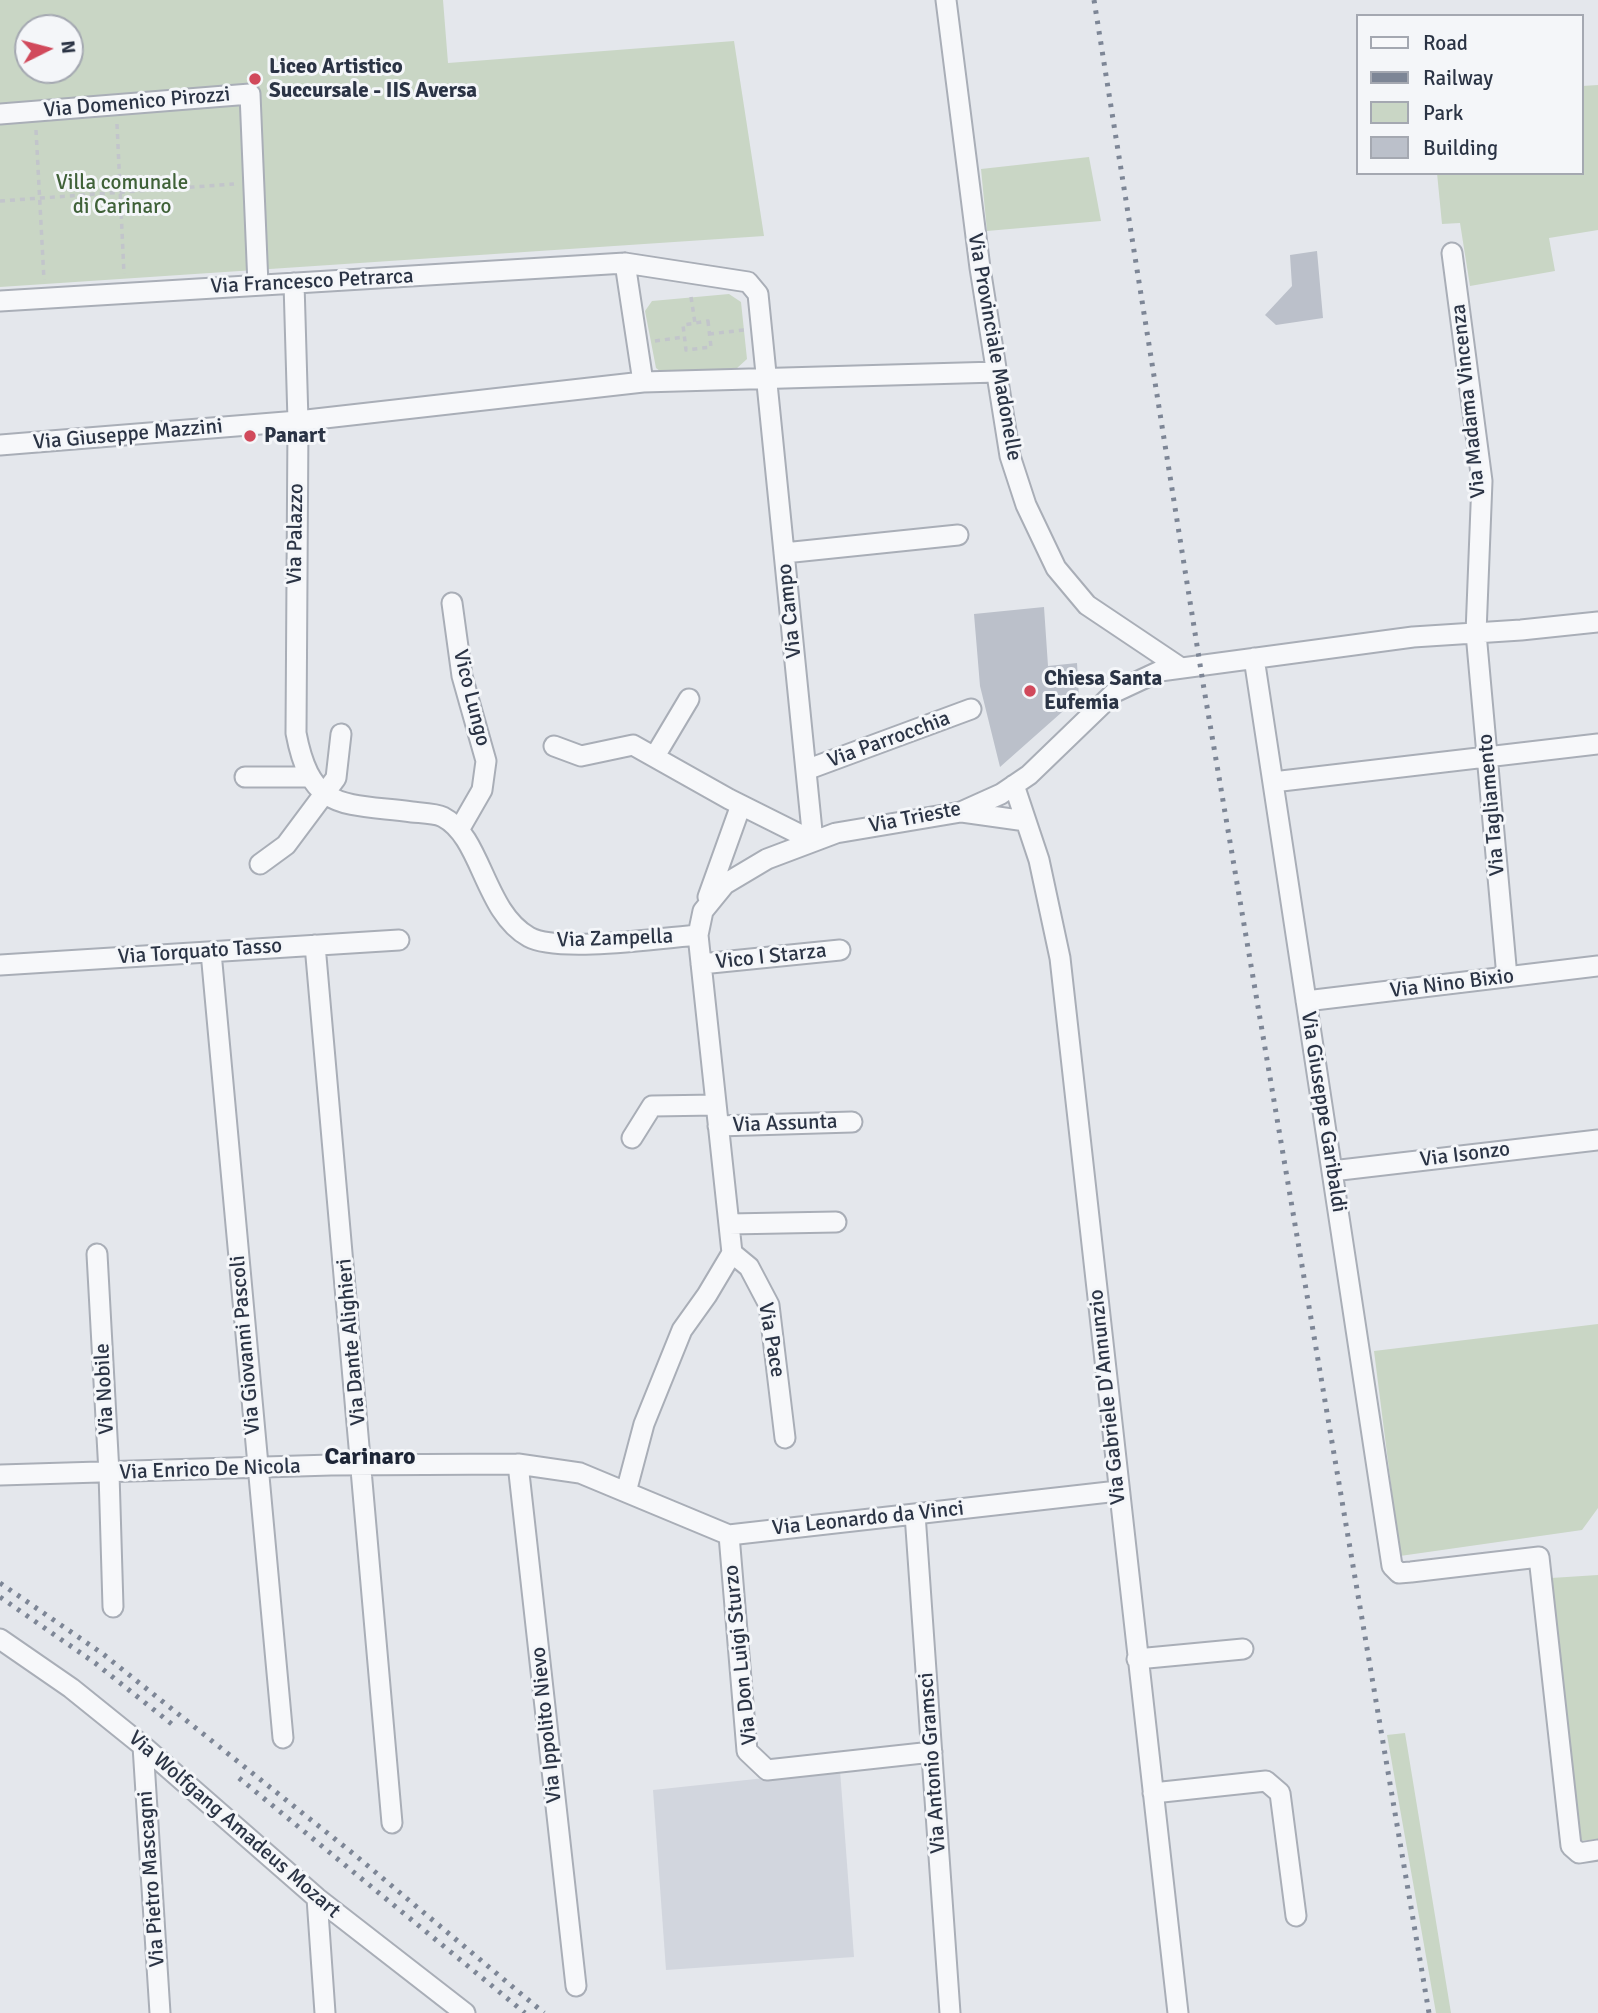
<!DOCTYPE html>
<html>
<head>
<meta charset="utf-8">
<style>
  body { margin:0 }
  #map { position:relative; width:1598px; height:2013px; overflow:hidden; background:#e4e7ec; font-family:Signika,sans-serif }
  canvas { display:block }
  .legend { position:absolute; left:1356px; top:14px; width:228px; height:161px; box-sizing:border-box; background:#f4f6f9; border:2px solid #a4a8b1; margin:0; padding:9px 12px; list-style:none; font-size:21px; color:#2b3445 }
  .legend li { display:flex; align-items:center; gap:14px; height:35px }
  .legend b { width:35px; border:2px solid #a4a8b1 }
  .north { position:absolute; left:14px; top:14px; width:70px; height:70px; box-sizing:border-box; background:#f4f6f9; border:2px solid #a4a8b1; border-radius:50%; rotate:84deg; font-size:19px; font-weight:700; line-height:28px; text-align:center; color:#2b3445 }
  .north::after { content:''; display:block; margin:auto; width:24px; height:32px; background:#d1495b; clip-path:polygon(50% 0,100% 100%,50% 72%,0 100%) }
</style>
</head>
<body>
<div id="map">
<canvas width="1598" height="2013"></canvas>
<ul class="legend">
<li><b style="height:9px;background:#f7f8fa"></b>Road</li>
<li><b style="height:9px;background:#7d8696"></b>Railway</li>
<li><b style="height:19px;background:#c9d6c5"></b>Park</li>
<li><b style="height:19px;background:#bbc0ca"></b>Building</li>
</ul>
<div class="north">N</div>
</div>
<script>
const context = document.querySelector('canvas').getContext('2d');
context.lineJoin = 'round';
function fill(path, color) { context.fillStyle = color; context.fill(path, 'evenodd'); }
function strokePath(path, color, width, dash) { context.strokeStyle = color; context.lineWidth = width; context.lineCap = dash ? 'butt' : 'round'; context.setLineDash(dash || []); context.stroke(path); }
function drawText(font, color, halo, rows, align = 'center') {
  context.font = font + ' Signika,sans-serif'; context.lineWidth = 6; context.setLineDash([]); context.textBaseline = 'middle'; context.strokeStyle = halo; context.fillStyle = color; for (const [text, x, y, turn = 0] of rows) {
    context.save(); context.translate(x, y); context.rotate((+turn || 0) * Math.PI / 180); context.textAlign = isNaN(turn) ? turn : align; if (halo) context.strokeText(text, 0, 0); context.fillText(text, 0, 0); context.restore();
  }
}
const built = new Path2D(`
  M840 1770 854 1957 666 1970 653 1790Z`);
const green = new Path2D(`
  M0 0H443L448 63 734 41 764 236 0 287ZM28 28H70V70H28Z
  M1598 85V230L1549 238 1555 271 1470 286 1460 223 1442 224 1437 173H1582V86Z
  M1089 157 1101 221 987 231 981 169Z
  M729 294 741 302 747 359 736 369 664 374 656 368 645 311 652 301Z
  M1598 1324V1508L1582 1530 1400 1556 1374 1351Z
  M1598 1575V1839L1580 1841 1551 1578Z
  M1405 1733 1451 2013H1436L1387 1735Z`);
const building = new Path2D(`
  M1317 251 1323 318 1276 325 1265 315 1292 286 1290 255Z
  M1044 607 1048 666 1077 663 1079 697 1000 767 980 686 974 614Z`);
const path = new Path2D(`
  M117 124 124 274
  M36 130 44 280
  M0 201 234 184
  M691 297 695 323
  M708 321 711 347 686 350 683 325Z
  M709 334 744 330
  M655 341 684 337`);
const minor = new Path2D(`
  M946 0 980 268 1010 456 1026 505 1056 568 1087 605 1181 668
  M0 114 250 94 258 285
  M1452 253 1482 481 1476 633 1507 977
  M625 263 643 382 997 372
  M294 283 298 421 296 733C311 812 343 803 412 812 421 813 435 813 443 817 482 837 484 912 529 937 558 953 661 938 698 935
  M0 301 625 263 748 282 758 294 813 841
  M0 445 298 421 643 382
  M784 553 958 535
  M452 603 462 676 486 761 482 790 459 830
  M1254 658 1392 1566 1399 1573 1411 1572 1539 1557 1571 1846 1579 1853 1598 1850
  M554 746 581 756 633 745 729 799 813 841
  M655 756 689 699
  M806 770 971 709
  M245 777H310
  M1273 782 1598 744
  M1014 785 1039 860 1060 958 1178 2013
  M962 812 1026 821
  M260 864 286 845 336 778 341 734
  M708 897 741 805
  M315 945 392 1823
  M211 952 283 1738
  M701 964 840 950
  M0 965 399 940
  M1306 1001 1598 966
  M718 1126 852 1122
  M632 1138 652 1106 716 1105
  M1332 1171 1598 1140
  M729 1224 836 1222
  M732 1253 698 935 703 911 725 884 767 859 836 833 961 812 1001 794 1029 775 1115 692 1160 671 1413 637 1521 630 1598 622
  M732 1253 749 1267 769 1305 785 1438
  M97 1254 109 1473 113 1607
  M518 1464 576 1986
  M0 1475 331 1465 518 1464 580 1473 729 1535 1118 1491
  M626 1492 644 1424 682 1330 707 1295 732 1253
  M915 1514 950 2013
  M729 1535 747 1751 767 1770 932 1752
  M0 1639 71 1688 143 1746 317 1898 465 2013
  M1137 1659 1243 1649
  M143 1746 160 2013
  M1153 1793 1266 1781 1280 1793 1296 1916
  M317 1898 325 2013`);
const rail = new Path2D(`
  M1094 0 1203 683 1429 2013
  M0 1583 103 1654 350 1851 544 2013
  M0 1597 95 1663 173 1725
  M239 1778 525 2013`);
const markers = [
  [255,79,7,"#d1495b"],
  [250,436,7,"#d1495b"],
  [1030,691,7,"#d1495b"]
];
const poiNames = [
  ["Liceo Artistico",269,67],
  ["Succursale - IIS Aversa",269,91],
  ["Panart",264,436],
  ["Chiesa Santa",1044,679],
  ["Eufemia",1044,703]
];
const streetNames = [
  ["Via Domenico Pirozzi",137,103,-5],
  ["Via Francesco Petrarca",312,282,-3],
  ["Via Provinciale Madonelle",994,347,80],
  ["Via Madama Vincenza",1469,401,-96],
  ["Via Giuseppe Mazzini",128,435,-5],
  ["Via Palazzo",296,534,-89],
  ["Via Campo",790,611,-96],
  ["Vico Lungo",471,698,76],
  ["Via Parrocchia",889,740,-20],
  ["Via Tagliamento",1492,805,-95],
  ["Via Trieste",915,818,-11],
  ["Via Zampella",615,939,-2],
  ["Via Torquato Tasso",200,952,-4],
  ["Vico I Starza",771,957,-6],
  ["Via Nino Bixio",1452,984,-7],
  ["Via Giuseppe Garibaldi",1323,1112,81],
  ["Via Assunta",785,1124,-2],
  ["Via Isonzo",1465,1155,-7],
  ["Via Pace",771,1340,80],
  ["Via Dante Alighieri",352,1342,-95],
  ["Via Giovanni Pascoli",246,1345,-95],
  ["Via Nobile",105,1389,-93],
  ["Via Gabriele D'Annunzio",1108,1397,-96],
  ["Via Enrico De Nicola",210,1470,-2],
  ["Via Leonardo da Vinci",868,1519,-6],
  ["Via Don Luigi Sturzo",741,1655,-96],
  ["Via Ippolito Nievo",547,1725,-96],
  ["Via Antonio Gramsci",933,1763,-94],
  ["Via Wolfgang Amadeus Mozart",234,1825,41],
  ["Via Pietro Mascagni",152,1879,-94]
];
const parkNames = [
  ["Villa comunale",122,183],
  ["di Carinaro",122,207]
];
const quarterNames = [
  ["Carinaro",370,1458]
];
fill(built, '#d2d6de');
fill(green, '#c9d6c5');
fill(building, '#bbc0ca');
strokePath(minor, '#a9aeb7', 23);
strokePath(path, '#c2c5cb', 3.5, [5, 5]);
strokePath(minor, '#f7f8fa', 19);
strokePath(rail, '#7d8696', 5, [3.5, 7]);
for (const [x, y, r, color] of markers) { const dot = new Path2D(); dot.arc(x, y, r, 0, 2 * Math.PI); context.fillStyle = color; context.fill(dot); strokePath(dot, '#f4f6f9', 2.5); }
drawText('bold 21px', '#2b3445', '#f4f6f9', poiNames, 'left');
drawText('21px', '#2b3445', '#f4f6f9', streetNames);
drawText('21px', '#3f6138', '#f4f6f9', parkNames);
drawText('bold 24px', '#1d2536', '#f4f6f9', quarterNames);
</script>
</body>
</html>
